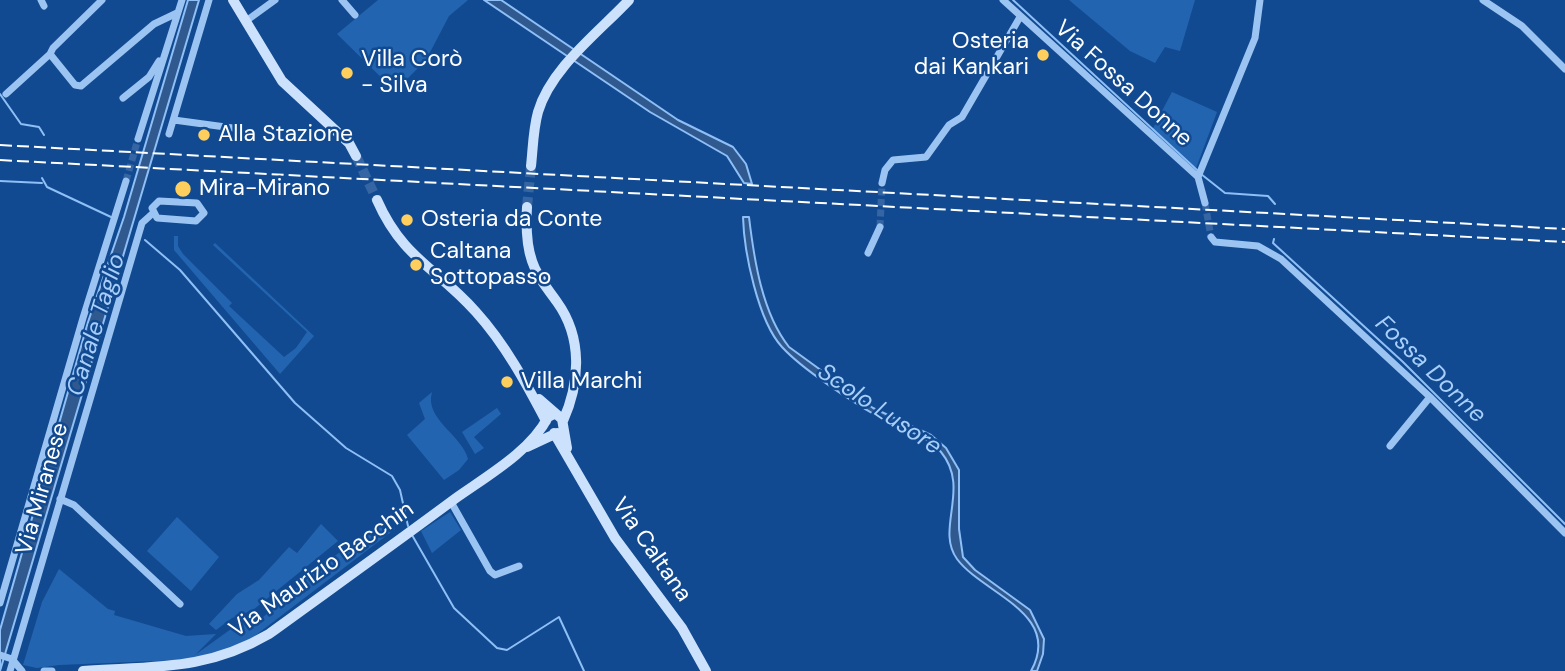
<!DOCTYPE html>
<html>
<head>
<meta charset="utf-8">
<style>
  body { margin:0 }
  canvas { display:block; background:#114a91 }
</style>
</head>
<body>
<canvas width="1565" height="671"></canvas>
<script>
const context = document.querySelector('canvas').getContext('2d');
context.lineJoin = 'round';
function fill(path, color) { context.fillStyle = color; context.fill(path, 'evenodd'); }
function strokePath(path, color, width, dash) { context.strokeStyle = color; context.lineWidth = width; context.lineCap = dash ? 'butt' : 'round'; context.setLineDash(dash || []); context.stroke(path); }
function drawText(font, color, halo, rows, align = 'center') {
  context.font = font + ' "DM Sans",sans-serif'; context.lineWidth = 5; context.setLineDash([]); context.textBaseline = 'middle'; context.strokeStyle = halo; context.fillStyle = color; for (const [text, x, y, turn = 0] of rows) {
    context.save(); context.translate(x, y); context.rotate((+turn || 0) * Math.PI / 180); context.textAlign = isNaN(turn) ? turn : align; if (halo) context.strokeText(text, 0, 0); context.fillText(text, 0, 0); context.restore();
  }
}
const green = new Path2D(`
  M378 0H468L449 16 426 60 398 88H392L337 34Z
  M1069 0H1195L1180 51 1165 47 1155 63 1130 51Z
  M1172 92 1217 112 1195 171 1151 132Z
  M174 236H178V246L183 254 232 303 229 306 284 357 296 348 307 332 213 245 215 243 314 336 280 374 174 250Z
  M432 392C424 419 462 435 468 459L459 470 444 480 407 435 425 419 419 403Z
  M497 408 501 414 474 437 484 448 475 454 462 432Z
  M450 512 461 530 432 553 421 531Z
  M177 517 219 557 191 591 147 551Z
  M386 519 395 529 252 638 215 655 180 660 59 665 37 668 23 665 42 602 59 569 108 609 115 611 114 615 186 636 216 634 195 655 238 624 262 618 329 560Z
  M321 524 338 541 253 610 232 618 216 630 209 624 237 594 259 580 289 547 297 553Z`);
const water = new Path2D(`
  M188 0H199L0 671V630L88 322 124 217Z
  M484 0H501L678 120 733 147 746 164 752 184 744 183 727 156 650 112Z
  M743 217H749C754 259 762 313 789 347L873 408 931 435 946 448 959 470V529L963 557 975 570 1030 610 1044 639 1043 654 1037 671H1031C1063 613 983 594 957 559 935 529 971 488 941 452 925 434 898 428 877 416 851 401 802 369 782 347 758 321 744 252 743 217Z`);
const stream = new Path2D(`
  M1013 0 1197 170
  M0 94 21 124 39 127 44 135
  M1201 174 1225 193 1268 196 1275 204
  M42 178 47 187 111 217
  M0 181 42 183
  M1274 239 1273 243 1403 362 1565 524
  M145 240 180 270 295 403 346 448 392 476 400 490 408 526
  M412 535 454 608 497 648 507 650 559 617 584 671`);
const streetTunnel = new Path2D(`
  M126 181 138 139
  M1205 203 1211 237
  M880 227 882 183`);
const secondaryTunnel = new Path2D(`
  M356 156 377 200
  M527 207 531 166`);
const street = new Path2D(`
  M41 0 44 6
  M342 0 355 15
  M1003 0 1198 177 1205 203
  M1483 0 1522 26 1565 69
  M246 21 275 0
  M50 54 75 85 81 86 154 24 177 13
  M6 94 50 54 53 48 102 0
  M123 98 149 77 159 61
  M174 120 240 129
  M169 134 209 0
  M138 139 182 0
  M1198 177 1255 38 1260 0
  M882 183 885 170 893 160 926 157 949 125 962 117 1020 17
  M159 201 197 203 204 213 196 221 157 218 152 208Z
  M1211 237 1215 242 1258 246 1281 259 1430 397 1565 533
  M868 253 880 227
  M1390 446 1430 397
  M60 499 74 505 180 604
  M451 502 490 571 495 575 519 566
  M0 603 83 318 126 181
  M0 655 12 659
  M12 659 22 671
  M10 671 142 223 152 214
  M44 671H52`);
const secondary = new Path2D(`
  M233 0 282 81 349 143 356 156
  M531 166C533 148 533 130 538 112 551 68 598 33 629 0
  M377 200C403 259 437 268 476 312 505 344 526 383 546 421
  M527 207C526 225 526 244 532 261 537 277 548 289 557 302 583 338 580 383 563 421
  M539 399 562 419 567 448
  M554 433 615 538 682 628 706 671
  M527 447 557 433
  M83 671C154 666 206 671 269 634 331 589 394 544 456 498 487 476 531 451 548 417L554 414`);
const rail = new Path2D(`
  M0 145 1565 229
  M0 160 1565 242`);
const markers = [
  [1043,55,7,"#ffcf5e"],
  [347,73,7,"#ffcf5e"],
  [204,135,7,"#ffcf5e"],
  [183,189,9,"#ffcf5e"],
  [407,220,7,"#ffcf5e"],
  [416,265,7,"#ffcf5e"],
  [507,382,7,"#ffcf5e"]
];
const poiNames = [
  ["Osteria",1029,42,"right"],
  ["dai Kankari",1029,68,"right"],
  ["Villa Corò",361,60],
  ["- Silva",361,86],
  ["Alla Stazione",218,135],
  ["Mira-Mirano",199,189],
  ["Osteria da Conte",421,220],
  ["Caltana",430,252],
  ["Sottopasso",430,278],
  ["Villa Marchi",521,382]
];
const streetNames = [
  ["Via Fossa Donne",1123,84,42],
  ["Via Miranese",43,489,-74],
  ["Via Caltana",651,550,55],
  ["Via Maurizio Bacchin",322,570,-35]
];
const waterNames = [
  ["Canale Taglio",97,325,-73],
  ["Fossa Donne",1430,370,44],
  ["Scolo Lusore",879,410,34]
];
fill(green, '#2364b0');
fill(water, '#305a8f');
strokePath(water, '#8ebff6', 2);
strokePath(stream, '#8ebff6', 2);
strokePath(streetTunnel, '#3565a2', 7, [7, 3.5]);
strokePath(secondaryTunnel, '#3565a2', 10, [10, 5]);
strokePath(street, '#9cc4f2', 7);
strokePath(secondary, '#cbe1fc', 10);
strokePath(rail, '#fff', 2, [12, 5]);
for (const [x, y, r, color] of markers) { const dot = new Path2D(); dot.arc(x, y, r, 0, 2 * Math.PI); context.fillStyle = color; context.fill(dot); strokePath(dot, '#114a91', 2.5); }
drawText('23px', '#fff', '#114a91', poiNames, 'left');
drawText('23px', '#fff', '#114a91', streetNames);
drawText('italic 24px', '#a8cefa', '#114a91', waterNames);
</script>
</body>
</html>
